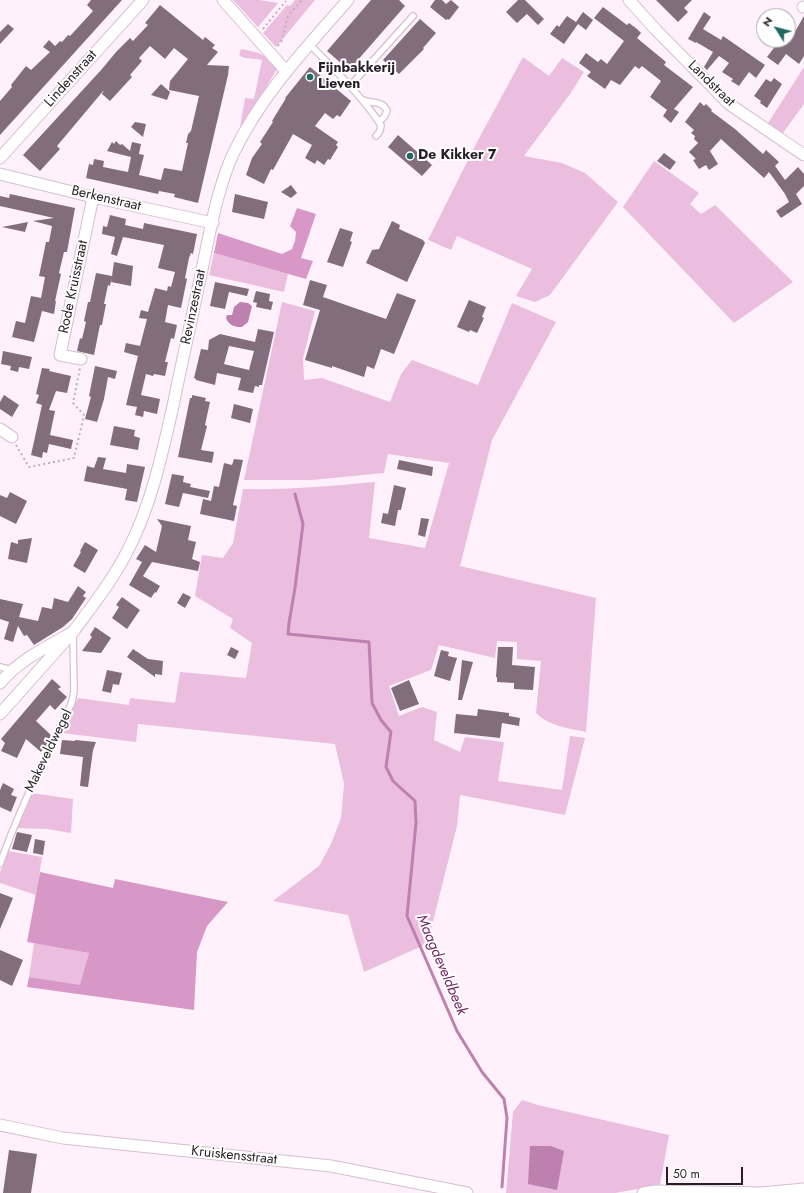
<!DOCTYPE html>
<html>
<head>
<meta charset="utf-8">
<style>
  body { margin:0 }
  #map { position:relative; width:804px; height:1193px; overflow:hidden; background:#fff1fb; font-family:Jost,sans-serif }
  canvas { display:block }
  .north { position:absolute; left:756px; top:8px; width:40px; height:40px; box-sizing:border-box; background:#fff; border:1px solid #a9a5a8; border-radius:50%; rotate:306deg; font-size:11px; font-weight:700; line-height:16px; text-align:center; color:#271f25 }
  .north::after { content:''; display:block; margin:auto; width:14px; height:18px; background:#1f6962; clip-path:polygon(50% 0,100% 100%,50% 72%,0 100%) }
  .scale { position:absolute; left:666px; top:1167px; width:77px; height:18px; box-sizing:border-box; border:2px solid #271f25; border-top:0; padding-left:5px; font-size:12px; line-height:14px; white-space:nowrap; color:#271f25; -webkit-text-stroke:3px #fff; paint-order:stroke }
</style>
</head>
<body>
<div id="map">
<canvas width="804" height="1193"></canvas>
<div class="north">N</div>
<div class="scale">50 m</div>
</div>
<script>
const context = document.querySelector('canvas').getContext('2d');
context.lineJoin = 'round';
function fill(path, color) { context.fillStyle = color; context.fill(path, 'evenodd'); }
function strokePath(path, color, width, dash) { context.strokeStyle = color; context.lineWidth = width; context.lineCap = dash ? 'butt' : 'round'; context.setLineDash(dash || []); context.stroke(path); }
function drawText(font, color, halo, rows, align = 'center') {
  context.font = font + ' Jost,sans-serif'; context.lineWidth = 4; context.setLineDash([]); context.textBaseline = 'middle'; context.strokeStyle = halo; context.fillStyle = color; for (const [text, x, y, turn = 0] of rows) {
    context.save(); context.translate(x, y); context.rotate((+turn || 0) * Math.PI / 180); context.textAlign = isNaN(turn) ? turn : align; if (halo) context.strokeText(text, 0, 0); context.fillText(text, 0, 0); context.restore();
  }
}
const green = new Path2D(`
  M233 0H259L278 3 258 27Z
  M295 0H315L276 47 263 33 287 5 290 6Z
  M241 49C260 53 265 53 277 69L260 98 240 127 245 98 254 99 262 60C254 58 245 60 239 55Z
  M523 57 549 76 562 58 584 72 570 94 524 156 562 163 585 173 618 202 550 295 535 302 516 296 532 269 457 236 451 250 428 240 477 142Z
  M804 67V104L783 133 768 123Z
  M654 161 699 193 690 204 701 214 715 205 793 282 734 323 623 207Z
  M214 253 288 274 284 292 209 275Z
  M282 302 315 311 303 358 304 380 322 378 390 402 401 374 412 360 478 385 512 303 556 322 492 440 460 566 596 598 586 732C568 728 549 726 536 713L541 661 517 659V642L497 641 495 658 439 645 431 670 389 686 399 716 422 707 437 712 434 740 460 752 465 737 504 742 498 781 562 790 570 736 585 738 565 815 460 795 457 826 429 937 422 946 364 972 348 915 273 901 319 866 331 844 341 818 344 784 335 744 138 724 136 742 62 733 78 698 129 705 130 698 175 703 180 672 246 678 252 643 230 628 233 619 195 596 202 555 223 558 233 543 243 489C288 490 331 486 375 482L369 538 425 548 449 463 388 454 384 473 312 480H244Z
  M32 793 73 799 71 833 47 829 17 828Z
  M8 851 42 857 36 895 0 883V872Z
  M34 943 89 953 81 986 29 977Z
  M522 1100 538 1105 669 1135 660 1185 615 1193H506L513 1112Z`);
const forest = new Path2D(`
  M297 208 316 214 301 258 313 261 306 279 214 253 218 233 282 254 292 249 295 241 296 232 290 226Z
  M40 872 113 888 115 879 228 902 207 926 197 952 194 1010 27 987 29 977 80 985 89 953 27 942Z`);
const water = new Path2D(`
  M240 302 248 303 252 306 248 322 242 327C235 327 229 326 226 318L227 315H232L234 307Z
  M530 1146H551L564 1151 557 1190 528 1184Z`);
const stream = new Path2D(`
  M295 494 303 524 295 588 289 623 288 634 369 642 372 703 381 720 391 732 386 767 393 781 415 801 416 823 407 916 457 1031 482 1072 504 1099 507 1118 502 1187`);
const building = new Path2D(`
  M91 0H122L0 135V101L12 87 11 85 26 66 31 70 50 52 43 47 49 40 55 46 60 41 62 42 68 35 70 36 93 11 87 5Z
  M371 0H399L405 6 349 70 327 51Z
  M435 0H442L446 4 451 0 459 7 449 20 448 19 446 20 430 7Z
  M518 0H525L544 19 538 25 527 14 517 23 506 12Z
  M656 0H692L684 8 688 12 678 22Z
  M160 5 203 40 205 37 215 45 212 48 218 52 207 65 229 66 228 75 198 203 174 197 175 194 159 191 158 194 86 178 89 164 93 165 94 159 104 161 103 167 128 172 131 157 107 151 112 142 114 144 116 141 120 145 122 144 130 151 132 142 141 144 139 154 144 155 139 175 161 180 164 168 182 171 188 143H186L188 134 191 131 199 96 169 90 170 81 188 59 174 48 165 59 150 46 139 58 142 61 130 75 132 77 110 101 102 94 104 90 57 146 60 149 40 171 23 155 102 69 116 52 130 38 133 41 148 25 145 23Z
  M603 7 627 25 629 23 637 29 641 33 637 38 666 62 664 65 693 87 674 109 679 112 671 123 663 116 667 110 650 97 661 81 642 66 639 69 635 66 620 85 611 80 605 89 587 76 591 72 579 63 586 53 598 62 601 59 607 64 624 41 594 18Z
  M583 12 593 20 586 30 578 24 564 44 550 34 557 25 559 27 567 16 576 22Z
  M704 12 711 17 703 29 721 40 723 36 765 65 756 78 749 72 739 86 731 81 733 79 722 72 729 63 719 56 707 70 704 67 713 52 696 42V43L688 39Z
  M804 16V56L799 64 786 54 778 65 767 57 780 40H789L792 37Z
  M420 19 436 33 423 48 424 49 399 74 383 60Z
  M8 24 14 29 0 44V32Z
  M310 67 351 101 340 117 337 115 333 119 325 113 315 126 338 142 336 145 338 147 330 160 328 159 324 165 317 160 315 164 305 158 312 145 293 134 273 170 271 169 264 184 246 175 252 158 262 144 260 142 273 122 272 121 286 98H285Z
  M774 78 782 84 767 108 760 103 761 101 754 96 766 79 771 82Z
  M161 84 170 92 167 100 151 95Z
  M700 102 704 106 706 104 712 110 711 111 735 129 763 154 766 150 779 162 775 166 785 180 798 167 804 174V186L796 194 802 204 781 218 776 211 789 202 785 194 769 172 764 178 721 139 710 151 718 164 709 170 706 165 699 169 693 160 696 159 689 152 698 143 694 139 695 136 691 133 694 130 685 122Z
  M135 122 146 124 143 137 131 127Z
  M398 135 432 165 422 176 388 147Z
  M664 153 676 162 670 170 657 161Z
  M291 185 297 193 291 198 281 192Z
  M10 194 75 208 67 252H64L59 273 61 274 55 301H56L54 314 42 311 34 342 12 337 16 321 25 323 31 296 41 298 45 277 39 276 46 242H49L52 226 33 221 54 218 0 206V196L9 198Z
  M235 194 268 202 264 219 232 212Z
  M110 215 126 219 125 225 143 229 144 223 197 234 193 254 191 253 189 258 185 278 187 279 181 308 168 305 165 322 177 325 174 339 171 338 165 362H168L165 376 154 374 153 376 146 374 141 395 160 399 157 414 144 411 143 417 135 415 137 407 126 405 138 356 124 352 126 343 140 346 147 319 139 318 141 310 148 312 155 288 167 291 168 286 171 287 175 272 158 268 164 245 123 237 117 256 111 254 115 237 102 234 103 226 107 227Z
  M392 221 400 225 399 229 423 240 425 243 407 282 366 263 372 250 379 249Z
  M28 222 25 232 2 227Z
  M340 228 353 232 350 241 352 242 343 267 327 262Z
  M114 262 133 266 131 286 111 282 112 276 110 286 108 285 104 304H106L102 325H100L94 355 77 351 80 338 82 339 86 322 84 321 88 302H90L96 273 112 276Z
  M310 280 327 285 323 297 386 319 397 293 416 300 394 354 381 349 374 369 367 366 364 377 332 366V368L305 360 320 310 303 305Z
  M215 282 249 289 247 296 229 292 225 309 210 306Z
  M256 291 270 294 269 301 273 302 271 310 256 307 257 303 253 302Z
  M469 300 486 307 482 317 484 318 477 333 470 330 469 332 457 327Z
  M258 329 274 332 262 385H259V387L255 386 253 393 238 390 241 378 217 373 215 385 196 380V379L194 378 201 349 208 350 209 340 220 334 255 342ZM229 346 254 351 249 370 224 364Z
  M3 351 32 357 29 369 19 367 18 372 10 370 11 366 1 364Z
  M95 366 117 371 115 379 108 377 104 399 97 422 85 419 91 397 89 396Z
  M42 368 50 369 49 371 71 376 67 393 56 391 49 410 55 411 50 435 73 440 71 449 49 444 47 453 43 452 42 458 31 455 42 405 36 403 39 395 36 394Z
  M4 395 19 405 12 417 0 409V402Z
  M192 395 206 398 205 401 210 402 205 425 207 426 201 450 214 452 212 463 178 457 190 398H192Z
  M234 404 253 409 250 423 231 418Z
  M114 426 135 430 134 436 140 438 138 450 110 445Z
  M98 457 106 458 103 469 126 473 127 464 145 467 137 502 125 500 127 489 84 481 87 466 94 468Z
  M234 459 243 460 233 505 237 506 234 521 200 514 203 499 211 501 214 486 219 487 224 463 232 465Z
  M399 460 433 467 432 476 397 469Z
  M172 474 184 476 183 482 191 484 190 487 210 491 208 498 183 493 179 507 165 504Z
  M394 485 406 488 401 510H398L395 526 381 523 383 513 388 514Z
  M10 492 27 501 16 524 0 516V495L7 498Z
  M421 518 429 519 425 537 418 535Z
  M157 519 191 526 188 540 196 542 192 559 200 562 198 571 152 562 143 576 160 586 156 593 155 592 151 598 129 585 142 562 136 559 145 545 156 552 162 526Z
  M32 538 27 563 8 559 11 542 18 544V540Z
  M85 542 98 550 85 573 73 566 81 552 80 551Z
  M78 586 86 592 83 596 86 598 72 619 63 627 34 645 27 635 24 636 18 626 13 642 4 639 9 622 0 619V599L23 604 19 617 38 621 42 607 52 609 54 598 68 602Z
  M183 593 191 597 185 608 177 603Z
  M122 597 140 610 127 629 112 618 119 607 116 605Z
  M95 627 111 638 101 653 82 651 92 637 90 635Z
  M231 647 239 651 235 659 227 655Z
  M498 647H513L512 665 535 667 533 690 514 689V683L497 682V677H496Z
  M133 649 148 659 163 661 162 675 155 674V677L127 657Z
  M441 650 449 652 448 656 457 658 450 681 434 676Z
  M462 660 473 662 462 700H458Z
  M107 670 122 673 119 685 113 684 111 693 102 691Z
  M52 679 61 687 58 689 67 697 55 710 50 705 36 721 51 735 44 751 43 749 41 752 26 739 17 758 1 751 5 743 1 739Z
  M409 680 419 704 400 711 391 688Z
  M478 709 509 713V716L520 718 519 726 502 723 500 738 454 733 456 714 477 716Z
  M62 740 75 741V740L96 742 93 750 88 787 80 786 83 757 60 754Z
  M3 783 14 789 11 795 17 797 11 812 0 807V790Z
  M17 832 32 835 27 852 12 849Z
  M35 839 45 841 43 855 33 853Z
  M0 893 13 898 0 929Z
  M0 950 23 960 12 986 0 980Z
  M9 1150 37 1154 31 1193H3Z`);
const path = new Path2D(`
  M263 29 286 1
  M278 46 282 40 288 16 302 0
  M16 445 29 467 74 458 84 415 73 403 80 368`);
const lane = new Path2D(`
  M309 44C335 70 361 95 381 125L380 131 376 136
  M350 86 413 16
  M363 100C372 104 383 100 387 111 385 116 384 119 378 121
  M0 667 12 670
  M0 864C20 807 46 757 72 702L74 691 73 632`);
const street = new Path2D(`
  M223 0 286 71
  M629 0 656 30 729 104 804 155
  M803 7H804
  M0 158 143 0
  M0 174 93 197 213 223
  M81 359 60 355 93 197
  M0 429 12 437
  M73 632C92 606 113 580 128 550 151 506 162 454 173 406 181 366 190 327 198 288 208 245 215 192 234 152 262 94 307 47 348 0
  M0 683C19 660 47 647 73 632L0 714
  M0 1125 63 1138 331 1166 467 1193
  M643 1193 656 1191 761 1193 804 1189`);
const markers = [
  [310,77,4,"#1f6962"],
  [410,156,4,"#1f6962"]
];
const poiNames = [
  ["Fijnbakkerij",318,69],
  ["Lieven",318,85],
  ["De Kikker 7",418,156]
];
const streetNames = [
  ["Lindenstraat",71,79,-48],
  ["Landstraat",711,84,44],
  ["Berkenstraat",106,199,13],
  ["Rode Kruisstraat",74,287,-78],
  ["Revinzestraat",194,307,-78],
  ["Makeveldwegel",49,751,-64],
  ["Kruiskensstraat",234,1156,6]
];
const waterNames = [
  ["Maagdeveldbeek",441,965,67]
];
fill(green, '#ebbdde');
fill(forest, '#d898c7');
fill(water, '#be80af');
strokePath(stream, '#be80af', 3);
fill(building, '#816d7b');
strokePath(lane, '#d5bfce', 8);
strokePath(street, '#d5bfce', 13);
strokePath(path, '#bcb0b9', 2, [2, 3]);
strokePath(lane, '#fff', 5.5);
strokePath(street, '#fff', 11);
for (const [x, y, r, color] of markers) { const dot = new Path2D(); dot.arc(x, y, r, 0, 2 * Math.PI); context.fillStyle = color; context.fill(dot); strokePath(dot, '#fff', 1.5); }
drawText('bold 14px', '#271f25', '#fff', poiNames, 'left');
drawText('14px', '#271f25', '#fff', streetNames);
drawText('italic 15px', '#742965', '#fff', waterNames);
</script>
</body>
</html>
